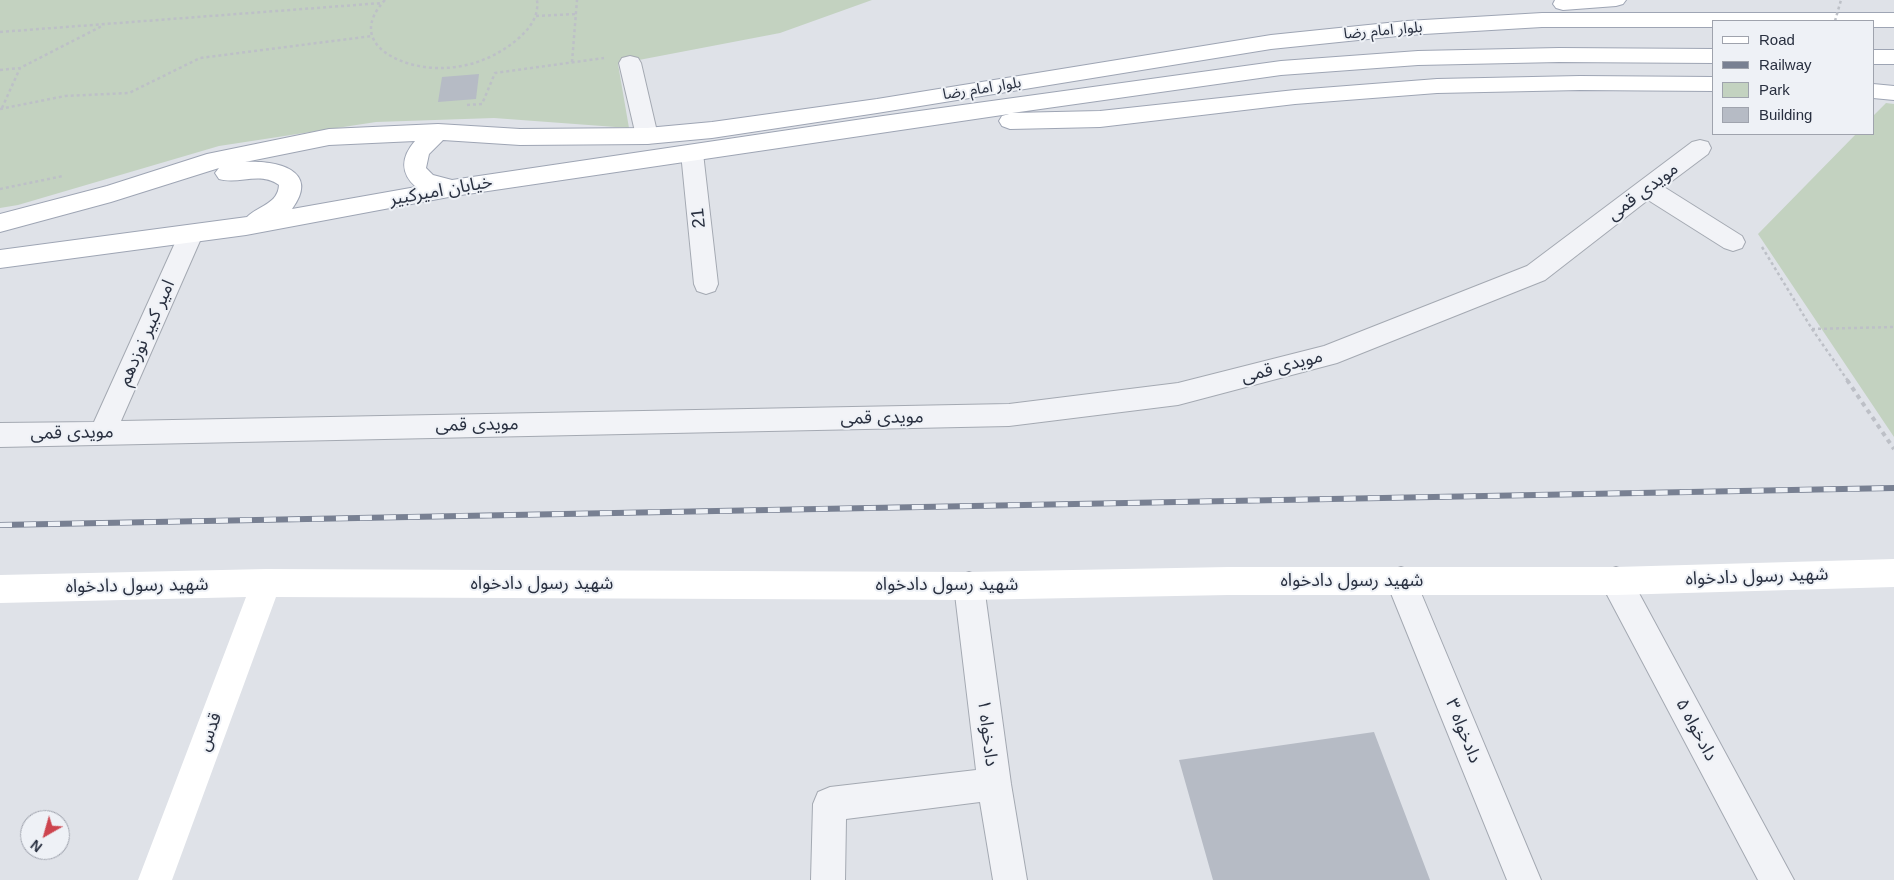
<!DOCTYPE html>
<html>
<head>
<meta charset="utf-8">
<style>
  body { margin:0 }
  #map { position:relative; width:1894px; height:880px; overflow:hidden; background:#dfe2e8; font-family:Helvetica,sans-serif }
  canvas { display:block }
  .legend { position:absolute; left:1712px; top:20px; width:162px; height:115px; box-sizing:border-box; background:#eef1f6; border:1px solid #9fa3ad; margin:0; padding:6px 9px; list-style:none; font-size:15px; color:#282f3f }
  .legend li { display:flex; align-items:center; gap:10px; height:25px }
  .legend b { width:25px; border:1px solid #9fa3ad }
  .north { position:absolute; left:20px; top:810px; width:50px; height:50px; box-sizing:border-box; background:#eef1f6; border:1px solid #9fa3ad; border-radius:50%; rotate:218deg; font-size:14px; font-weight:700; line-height:20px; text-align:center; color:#282f3f }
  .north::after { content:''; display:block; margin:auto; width:18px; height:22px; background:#cd444e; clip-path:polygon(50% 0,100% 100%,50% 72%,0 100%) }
</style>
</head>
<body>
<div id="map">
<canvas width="1894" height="880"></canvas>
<ul class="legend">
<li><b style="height:6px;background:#fff"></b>Road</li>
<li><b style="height:6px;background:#788092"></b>Railway</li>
<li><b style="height:14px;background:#c3d2c0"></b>Park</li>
<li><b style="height:14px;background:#b6bbc5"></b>Building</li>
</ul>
<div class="north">N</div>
</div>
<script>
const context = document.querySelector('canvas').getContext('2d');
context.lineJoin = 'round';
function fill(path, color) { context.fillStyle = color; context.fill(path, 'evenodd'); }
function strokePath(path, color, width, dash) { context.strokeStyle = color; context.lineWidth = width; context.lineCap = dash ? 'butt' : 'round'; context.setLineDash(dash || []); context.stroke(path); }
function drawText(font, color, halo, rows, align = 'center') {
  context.font = font + ' Helvetica,"Noto Sans Arabic",sans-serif'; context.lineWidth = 4; context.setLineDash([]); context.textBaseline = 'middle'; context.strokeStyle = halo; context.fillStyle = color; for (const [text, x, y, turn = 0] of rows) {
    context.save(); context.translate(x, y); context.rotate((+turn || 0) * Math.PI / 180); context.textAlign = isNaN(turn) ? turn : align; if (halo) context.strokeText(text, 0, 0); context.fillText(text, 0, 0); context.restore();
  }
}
const green = new Path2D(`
  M0 0H872L780 33 618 64 629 128 494 118 376 122 219 146 18 205 0 208Z
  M1886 103 1894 104V437L1758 234 1856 134H1873V116Z`);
const building = new Path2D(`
  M479 74 476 99 438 102 442 77Z
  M1374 732 1430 880H1213L1179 760Z`);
const pathFar1 = new Path2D(`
  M385 0C343 45 405 70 444 68 472 67 499 56 520 37 531 27 539 15 537 0
  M536 16 576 14
  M0 32 382 3
  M572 62 577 0
  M0 70 20 68 104 25
  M467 105 482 104 495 73 604 58
  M2 108 20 68
  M0 109 65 96 129 93 200 58 372 36
  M0 189 63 176
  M1762 247 1812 329 1848 381
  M1812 329 1894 327`);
const path = new Path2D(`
  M1847 380 1894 449`);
const street = new Path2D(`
  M630 56 638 58 641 63 658 136 655 142 647 144 639 142 636 136 619 63 622 58Z
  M1700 140 1708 142 1711 148 1708 154 1664 187 1742 236 1745 242 1742 248 1733 251 1724 248 1648 200 1545 280 1337 363 1178 405 1009 426 0 447V423L94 422 179 234 182 228 191 225 200 228 203 234 121 421 1009 404 1178 383 1324 346 1527 266 1692 142Z
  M692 145 700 147 703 153 718 284 715 291 706 294 697 291 694 284 681 153 684 147Z
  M1401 567 1412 571 1416 581 1541 880H1507L1386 581 1390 571Z
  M1616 567 1627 571 1794 880H1758L1605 591 1601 581 1605 571Z
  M969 572 980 576 984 586 1011 784 1027 880H993L980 802 846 819 845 880H811L813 804 818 792 830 787 976 770 954 586 958 576Z`);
const secondary = new Path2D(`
  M1894 559V587L1616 595H1228L969 600 276 597 172 880H138L246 597 0 603V575L266 569 969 572 1228 567H1616Z`);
const primary = new Path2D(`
  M1555 0H1626L1623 4 1616 6 1563 10 1556 8 1553 4Z
  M1542 13H1894V27H1873V21H1713V27H1542L1407 35 1271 49 877 113 712 138 647 144 520 145 443 140 429 154 426 168 433 175 452 180 883 116 1281 61 1418 51 1559 48 1713 49V63L1559 62 1418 65 1281 75 1012 113 1100 111 1295 90 1437 79 1580 76 1713 77V91L1580 90 1437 93 1295 104 1100 127 1010 129 1002 126 999 121 1002 116 1009 114 454 196 246 235 0 268V250L247 217C258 206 278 204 279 185 260 171 239 185 219 179L215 173 219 168 111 202 0 232V214L107 186 207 154 329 129 438 124 520 129 647 128 712 122 877 99 1271 35 1407 21ZM415 141C401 157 400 173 416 187L292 209C321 170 276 160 245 162L329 145Z
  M1873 50H1894V64H1873Z
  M1873 84 1894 86V100L1873 98Z`);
const rail = new Path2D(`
  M0 525 1894 488`);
const pathBridge = new Path2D(`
  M1835 21 1841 0`);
const farStreetnames = [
  ["بلوار امام رضا",1383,31,-5],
  ["بلوار امام رضا",982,89,-9]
];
const streetNames = [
  ["خیابان امیرکبیر",441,191,-10],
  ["مویدی قمی",1643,192,-37],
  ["21",699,218,-96],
  ["امیر کبیر نوزدهم",147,333,-66],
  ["مویدی قمی",1282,367,-15],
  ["مویدی قمی",882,418,-1],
  ["مویدی قمی",477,425,-1],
  ["مویدی قمی",72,433,-1],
  ["شهید رسول دادخواه",1757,577,-2],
  ["شهید رسول دادخواه",1352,581],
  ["شهید رسول دادخواه",542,584],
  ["شهید رسول دادخواه",947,585],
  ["شهید رسول دادخواه",137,586,-1],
  ["دادخواه ۵",1696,730,62],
  ["دادخواه ۳",1463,731,68],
  ["قدس",210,732,-70],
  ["دادخواه ۱",987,733,83]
];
fill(green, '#c3d2c0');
fill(building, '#b6bbc5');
strokePath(street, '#a4a9b2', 2);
strokePath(primary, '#9ea5b4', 2);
strokePath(pathFar1, '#bdc0c7', 2.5, [3, 3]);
strokePath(path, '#bdc0c7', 4, [4.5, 4.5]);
fill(street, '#f2f3f7');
fill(secondary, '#fff');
fill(primary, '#fff');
strokePath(rail, '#788092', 6);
strokePath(rail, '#eef1f6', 4.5, [12]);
strokePath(pathBridge, '#bdc0c7', 2.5, [3, 3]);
drawText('15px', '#282f3f', '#eef1f6', farStreetnames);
drawText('18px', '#282f3f', '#eef1f6', streetNames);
</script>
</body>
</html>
